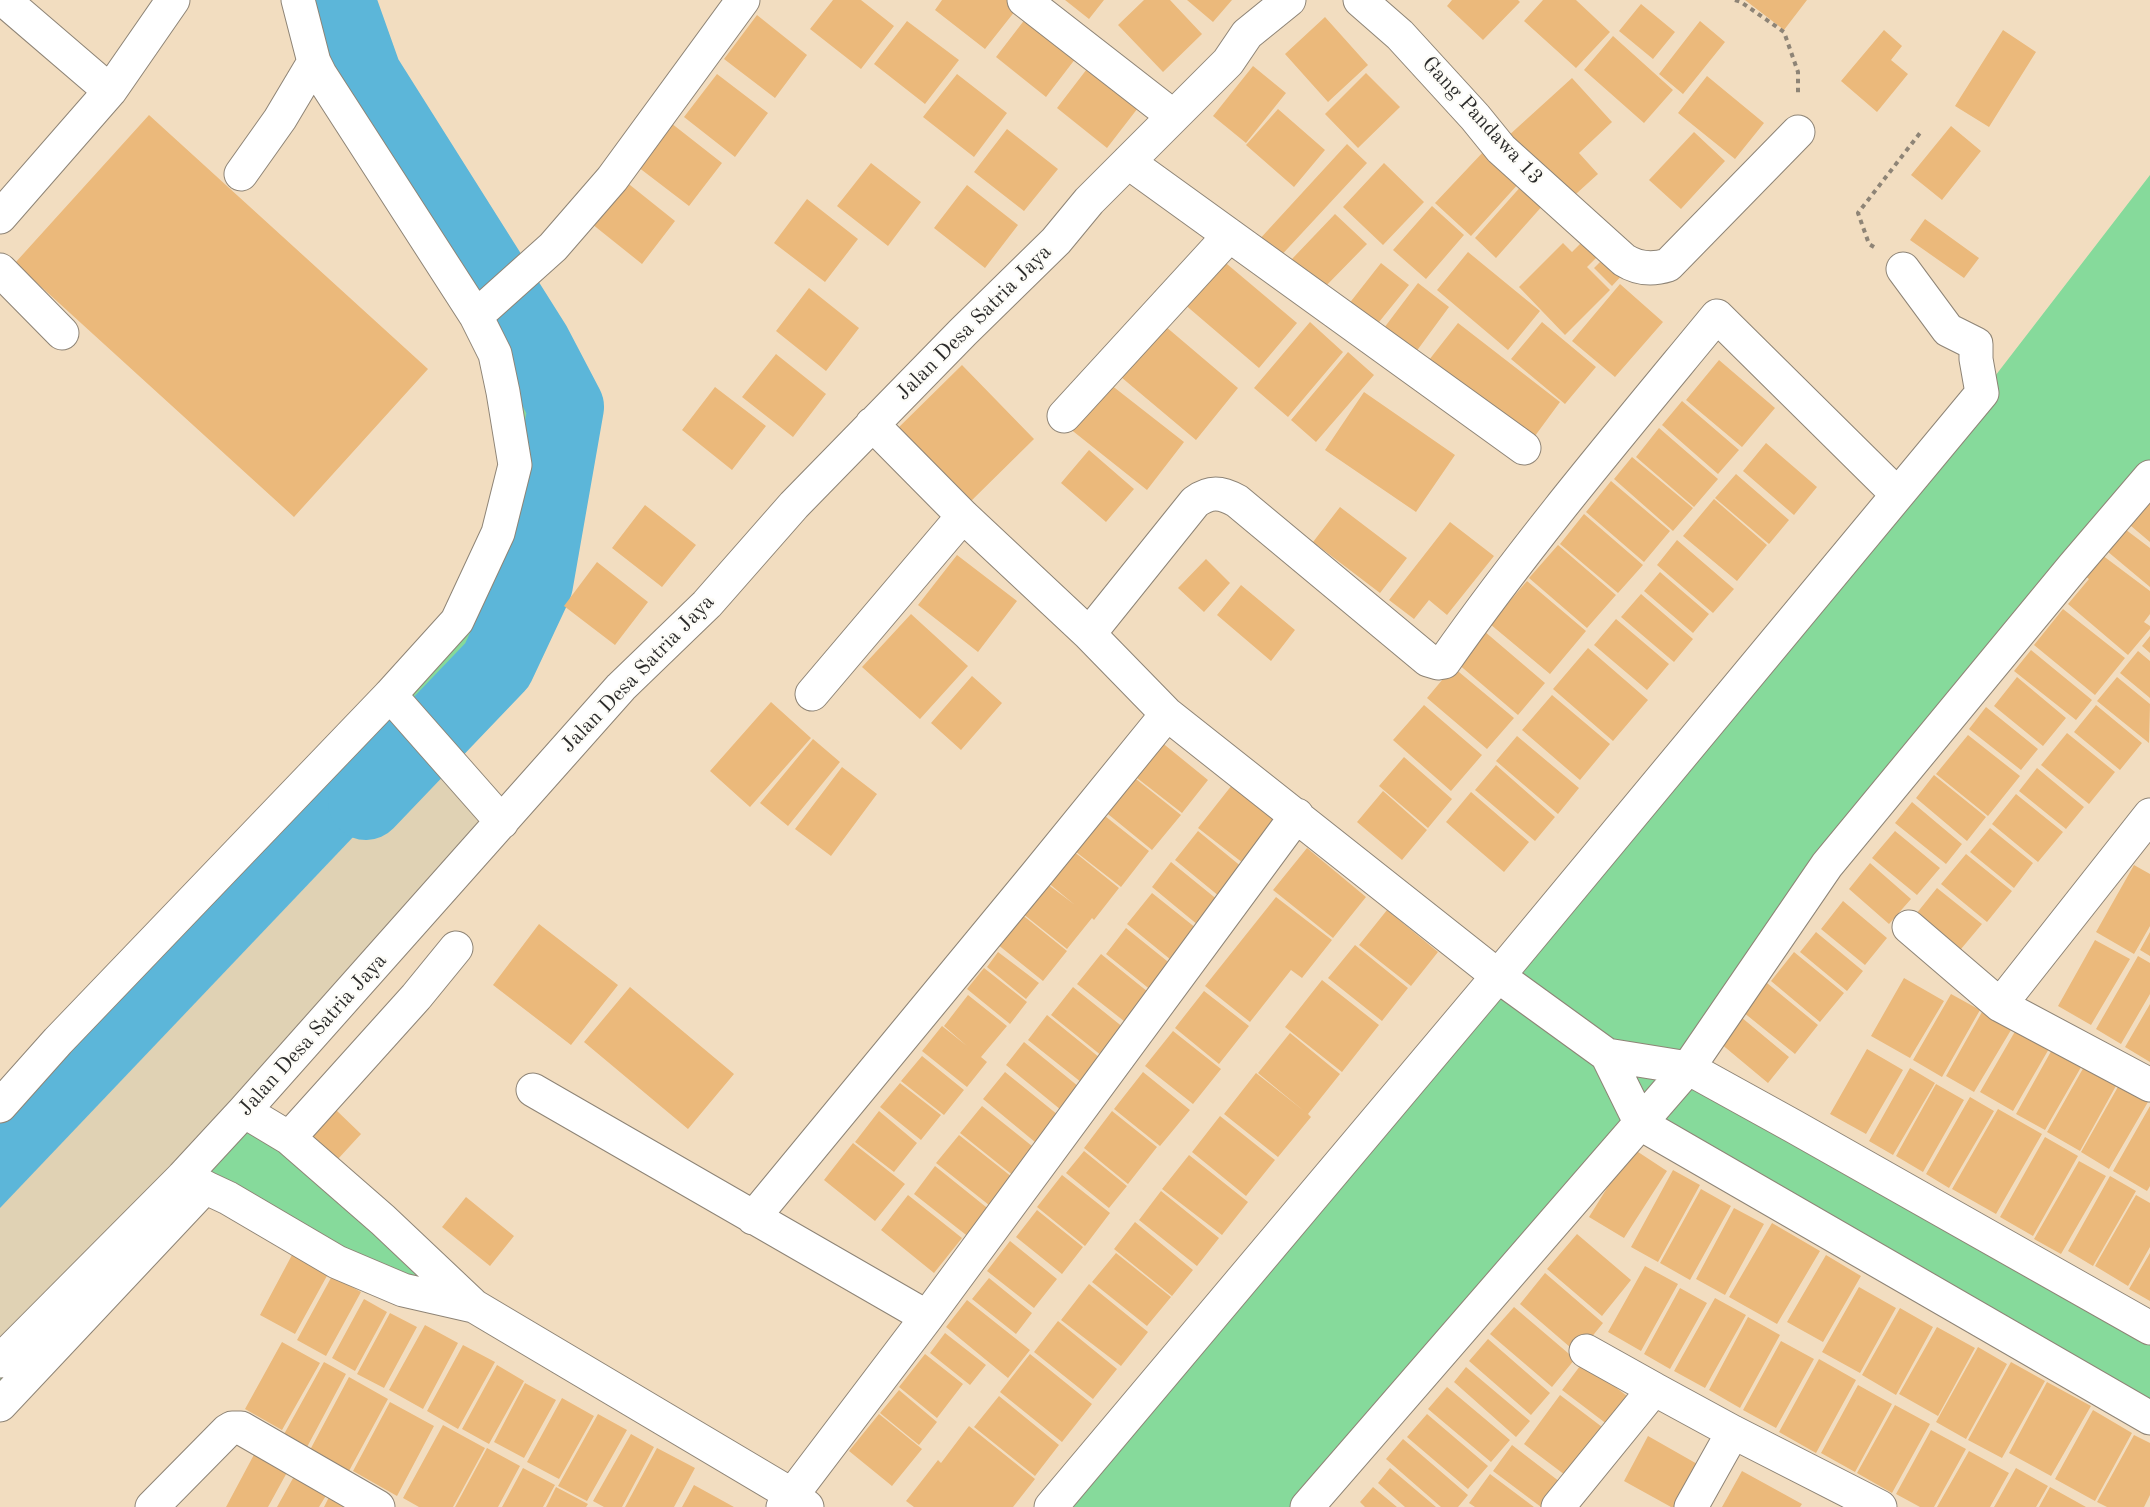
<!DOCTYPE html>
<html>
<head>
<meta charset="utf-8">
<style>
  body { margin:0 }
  canvas { display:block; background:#f2ddc0 }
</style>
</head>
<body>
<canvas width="2150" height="1507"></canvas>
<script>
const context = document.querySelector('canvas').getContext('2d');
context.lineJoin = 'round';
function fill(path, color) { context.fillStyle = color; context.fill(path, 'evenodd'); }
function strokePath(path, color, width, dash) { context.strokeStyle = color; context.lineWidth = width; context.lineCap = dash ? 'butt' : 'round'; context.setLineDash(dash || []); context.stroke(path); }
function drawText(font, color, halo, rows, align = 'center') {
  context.font = font + ' "Old Standard TT",serif'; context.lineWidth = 4.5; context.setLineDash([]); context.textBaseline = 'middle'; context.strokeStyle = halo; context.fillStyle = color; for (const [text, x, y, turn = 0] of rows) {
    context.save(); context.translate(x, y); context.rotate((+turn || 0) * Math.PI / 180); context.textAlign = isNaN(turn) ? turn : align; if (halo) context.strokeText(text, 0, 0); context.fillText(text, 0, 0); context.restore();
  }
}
const built = new Path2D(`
  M436 750 495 813 0 1361V1207Z`);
const green = new Path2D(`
  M297 0H337L364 76 533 344 566 407 535 584 497 665 428 737 390 695 498 533 503 392Z
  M2150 175V477L1688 1068 2150 1328V1418L1641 1124 1307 1507H1051L1982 393Z
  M244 1111 474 1306 205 1187 0 1406V1361Z`);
const water = new Path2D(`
  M390 695 436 750 0 1208V1106Z`);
const river = new Path2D(`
  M337 0 364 76 533 344 566 407 535 584 497 665 366 802`);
const building = new Path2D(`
  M833 0H861L894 26 861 69 810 29Z
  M942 0H1011L1019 6 985 49 935 10Z
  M1065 0H1104L1089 19Z
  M1144 0H1170L1202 34 1163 72 1118 25Z
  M1187 0H1232L1213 22Z
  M1452 0H1518L1520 2 1483 40 1447 6Z
  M1543 0H1576L1610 32 1576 68 1524 21Z
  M1745 0H1807L1784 30Z
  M1641 4 1675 32 1653 59 1619 31Z
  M1029 14 1079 54 1046 97 996 57Z
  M757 15 807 55 775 98 724 59Z
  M1325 17 1368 65 1328 102 1285 54Z
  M907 21 959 60 925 104 874 64Z
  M1700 21 1725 42 1683 94 1659 74Z
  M1884 30 1902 46 1891 60 1908 74 1877 112 1841 81Z
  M2003 30 2036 52 1989 127 1955 106Z
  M1613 36 1673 90 1644 123 1584 70Z
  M1090 65 1141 104 1107 148 1057 108Z
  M1253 66 1286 93 1246 143 1213 116Z
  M1366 73 1400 107 1358 148 1325 114Z
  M717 74 768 113 735 157 684 117Z
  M957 74 1007 113 974 157 923 117Z
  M1707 76 1764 123 1735 159 1678 113Z
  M1572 78 1612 122 1579 153 1598 174 1566 203 1507 137Z
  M1278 109 1325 150 1294 187 1246 145Z
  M149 115 428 369 294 517 15 263Z
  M671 123 722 163 689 206 638 167Z
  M1951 126 1981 151 1942 200 1911 175Z
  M1007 129 1058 169 1024 211 974 172Z
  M1694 132 1725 161 1681 209 1649 180Z
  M1347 144 1367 163 1276 261 1257 242Z
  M1485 150 1520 182 1471 236 1435 203Z
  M871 163 921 202 888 246 837 206Z
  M1384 163 1424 202 1383 245 1343 207Z
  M625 181 675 221 642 264 592 224Z
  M1523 184 1544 204 1496 258 1475 238Z
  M967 185 1018 225 985 268 934 228Z
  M807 199 858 239 825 282 774 243Z
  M1432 206 1464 235 1426 279 1393 250Z
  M1335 214 1367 244 1322 290 1292 259Z
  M1925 219 1979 258 1964 278 1910 240Z
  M1585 239 1600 254 1587 267 1610 290 1565 335 1519 287 1563 243 1572 252Z
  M1468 252 1540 311 1508 350 1437 290Z
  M1608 254 1625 272 1612 286 1594 268Z
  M1221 259 1297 323 1259 368 1183 303Z
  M1381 263 1409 285 1375 327 1348 305Z
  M1418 283 1449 307 1413 356 1381 332Z
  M1620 284 1663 322 1615 377 1572 341Z
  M809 288 859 328 826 371 776 331Z
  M1310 322 1343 352 1288 417 1254 388Z
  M1542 322 1596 367 1565 404 1511 359Z
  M1458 323 1560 402 1532 440 1429 360Z
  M1165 326 1238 388 1196 440 1121 377Z
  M1348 352 1374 375 1316 442 1291 420Z
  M776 354 826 394 793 437 742 397Z
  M1719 360 1775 408 1742 447 1686 400Z
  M962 365 1034 439 966 506 894 432Z
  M1106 381 1184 442 1147 490 1069 428Z
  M715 387 766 426 732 470 682 430Z
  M1364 392 1455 455 1416 512 1325 450Z
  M1682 401 1739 450 1718 474 1662 425Z
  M1659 428 1718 479 1694 507 1636 457Z
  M1766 443 1817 487 1794 515 1743 471Z
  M1089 450 1134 489 1106 522 1061 483Z
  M1632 457 1693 508 1673 531 1614 479Z
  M1736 474 1789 520 1769 544 1715 498Z
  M1611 481 1670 531 1644 562 1586 512Z
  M2136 494 2150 504V542L2118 515Z
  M1714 499 1767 545 1737 581 1683 536Z
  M645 505 696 545 662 587 612 548Z
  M1340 507 1407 558 1380 593 1313 542Z
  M1584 514 1643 565 1618 593 1560 544Z
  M2113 520 2150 548V587L2095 541Z
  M1450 522 1494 556 1447 615 1429 600 1414 619 1389 600Z
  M1677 540 1734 589 1713 613 1657 565Z
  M1558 545 1616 595 1587 628 1529 578Z
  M2090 546 2150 591V614L2144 622 2150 626V629L2128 655 2068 604 2089 579 2073 567Z
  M957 555 1017 601 978 652 918 605Z
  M1206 559 1230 583 1204 612 1178 588Z
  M597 562 648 602 615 645 564 606Z
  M1660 572 1709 614 1693 633 1644 591Z
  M1527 581 1586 631 1550 674 1490 624Z
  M1241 585 1295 630 1271 661 1217 615Z
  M1641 594 1693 639 1674 662 1621 617Z
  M2063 609 2125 658 2095 695 2034 645Z
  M911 614 968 666 920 719 862 667Z
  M1616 619 1669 664 1647 690 1594 645Z
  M1484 631 1545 683 1518 715 1457 663Z
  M2150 636V653L2142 646Z
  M1588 648 1648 700 1613 741 1553 689Z
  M2031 650 2092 700 2076 720 2014 671Z
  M2138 651 2150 661V698L2120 673Z
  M1453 667 1514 718 1487 749 1427 698Z
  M972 676 1002 703 961 750 931 723Z
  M2017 677 2066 718 2043 746 1994 706Z
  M2117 677 2150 704 2149 743 2097 701Z
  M1552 695 1610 744 1580 780 1522 730Z
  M771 702 811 738 750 807 710 771Z
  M1424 705 1482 755 1451 791 1393 740Z
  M2096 705 2142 743 2120 770 2074 732Z
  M1986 707 2038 749 2021 770 1969 729Z
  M2067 733 2115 772 2089 804 2041 765Z
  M1968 735 2020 776 1988 816 1936 774Z
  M1517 736 1579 788 1558 814 1496 761Z
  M1155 737 1208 780 1182 813 1128 771Z
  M813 739 840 762 788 826 760 803Z
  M1404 757 1452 799 1428 828 1379 786Z
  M1496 765 1555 817 1535 841 1475 790Z
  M842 767 877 794 831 856 795 829Z
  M2037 768 2084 807 2066 829 2019 791Z
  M1131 775 1181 815 1152 850 1103 810Z
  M1934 775 1986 817 1967 841 1916 798Z
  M1232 785 1286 827 1252 870 1198 828Z
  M1383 791 1427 830 1402 860 1357 822Z
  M1471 792 1529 842 1504 872 1446 822Z
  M2016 794 2063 832 2038 862 1992 824Z
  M1912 802 1962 844 1946 864 1895 823Z
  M1100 812 1149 851 1121 887 1071 848Z
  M1990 828 2033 863 2014 888 1970 852Z
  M1198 831 1248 872 1225 901 1175 860Z
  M1895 831 1940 868 1917 895 1872 858Z
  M1307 848 1366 897 1333 938 1273 890Z
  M1072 850 1119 888 1094 920 1092 918 1067 949 1022 913 1046 883 1075 905 1046 881Z
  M1966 854 2012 891 1987 922 1941 884Z
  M1171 862 1224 905 1204 930 1152 887Z
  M1870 863 1911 899 1889 924 1849 889Z
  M2134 865 2150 874V926L2134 954 2096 932Z
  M1937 888 1982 924 1956 955 1912 919Z
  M1152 893 1201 932 1176 964 1127 924Z
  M1276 897 1332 940 1302 978 1291 970 1250 1022 1205 986Z
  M1843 901 1887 938 1865 965 1821 929Z
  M1387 910 1438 952 1411 986 1359 945Z
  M1020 913 1067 951 1043 981 997 944Z
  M539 924 618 985 571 1045 493 985Z
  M1126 928 1177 969 1157 995 1106 954Z
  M1816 932 1863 971 1847 991 1800 952Z
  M2150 932V956L2140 950Z
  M2095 940 2130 959 2091 1025 2058 1006Z
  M1355 945 1408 988 1382 1021 1328 978Z
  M998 952 1039 983 1026 999 987 967Z
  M1794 952 1844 993 1820 1022 1771 981Z
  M1101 954 1153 996 1129 1025 1077 984Z
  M2138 956 2150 963V994L2121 1044 2096 1029Z
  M984 968 1027 1002 1010 1024 967 989Z
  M1904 978 1944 1001 1910 1058 1871 1036Z
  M1322 980 1379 1025 1342 1072 1285 1027Z
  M1767 983 1818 1025 1795 1054 1743 1012Z
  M630 987 734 1074 688 1129 584 1042Z
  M1073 987 1129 1032 1107 1060 1051 1015Z
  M1204 991 1249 1026 1219 1064 1175 1028Z
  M1951 994 1980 1010 1942 1077 1913 1060Z
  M968 995 1007 1026 981 1057 987 1062 967 1087 922 1051 942 1026 967 1046 944 1026Z
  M2150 1004V1062L2125 1047Z
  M1982 1012 2011 1030 1974 1092 1946 1076Z
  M1047 1015 1105 1062 1086 1086 1028 1040Z
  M1741 1017 1789 1057 1768 1083 1720 1043Z
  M2017 1028 2050 1047 2013 1111 1980 1092Z
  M1173 1031 1221 1069 1193 1104 1145 1066Z
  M1290 1033 1340 1074 1308 1114 1311 1117 1278 1157 1224 1114 1256 1073 1304 1111 1258 1073Z
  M1024 1042 1084 1091 1066 1114 1006 1065Z
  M2054 1046 2084 1062 2045 1130 2016 1114Z
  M1867 1049 1903 1070 1866 1134 1830 1114Z
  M922 1056 964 1090 944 1115 901 1081Z
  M2085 1065 2117 1084 2080 1151 2047 1132Z
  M1910 1068 1935 1083 1893 1155 1869 1141Z
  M1005 1072 1063 1119 1041 1147 983 1099Z
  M1143 1072 1190 1110 1160 1146 1114 1109Z
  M900 1083 941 1115 921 1140 880 1107Z
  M1936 1084 1964 1100 1923 1172 1896 1156Z
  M2119 1085 2148 1102 2109 1169 2081 1152Z
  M1970 1097 1994 1111 1949 1188 1926 1174Z
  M982 1106 1037 1150 1015 1177 960 1133Z
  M2150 1106V1186L2147 1191 2113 1171Z
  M335 1109 361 1134 338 1159 311 1135Z
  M1998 1109 2042 1134 1996 1214 1952 1189Z
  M879 1111 917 1143 894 1172 855 1142Z
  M1112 1111 1157 1147 1128 1184 1084 1148Z
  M1220 1116 1275 1160 1246 1196 1192 1152Z
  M959 1135 1017 1181 994 1209 936 1163Z
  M2045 1137 2078 1156 2033 1236 2000 1217Z
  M853 1143 905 1184 875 1221 824 1180Z
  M1632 1148 1667 1171 1624 1238 1589 1217Z
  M1084 1151 1127 1186 1109 1208 1066 1173Z
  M1189 1155 1248 1202 1222 1235 1162 1189Z
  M2079 1161 2106 1176 2061 1254 2034 1239Z
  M935 1166 991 1211 970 1238 914 1194Z
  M1673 1170 1700 1185 1658 1262 1631 1247Z
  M1062 1175 1110 1213 1085 1246 1037 1207Z
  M2110 1176 2136 1191 2093 1266 2068 1251Z
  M1701 1189 1731 1206 1690 1280 1660 1263Z
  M1161 1191 1219 1238 1197 1266 1139 1220Z
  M908 1195 962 1238 934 1273 881 1230Z
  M2136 1195 2150 1203V1247L2128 1286 2095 1266Z
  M466 1197 514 1236 490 1266 442 1227Z
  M1734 1208 1764 1224 1725 1295 1696 1279Z
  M1037 1210 1083 1247 1062 1274 1016 1237Z
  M1135 1222 1193 1270 1172 1296 1114 1249Z
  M1772 1223 1820 1251 1777 1324 1729 1297Z
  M1577 1234 1631 1280 1602 1316 1547 1269Z
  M1010 1241 1057 1279 1034 1308 987 1271Z
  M1116 1253 1171 1297 1147 1326 1092 1282Z
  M2150 1253V1301L2129 1289Z
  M292 1255 328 1274 295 1334 260 1315Z
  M1826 1255 1861 1276 1823 1342 1787 1322Z
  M1645 1266 1678 1284 1641 1351 1608 1332Z
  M1545 1273 1603 1323 1578 1354 1520 1304Z
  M332 1276 361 1292 326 1356 297 1340Z
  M989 1278 1032 1313 1016 1334 972 1299Z
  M1089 1284 1148 1332 1121 1366 1061 1320Z
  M1859 1287 1896 1308 1860 1373 1822 1352Z
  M1680 1288 1707 1303 1670 1369 1644 1354Z
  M1715 1298 1746 1315 1705 1388 1674 1371Z
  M364 1299 387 1312 355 1371 332 1358Z
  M967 1300 1030 1350 1008 1378 946 1327Z
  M1514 1307 1575 1359 1552 1387 1490 1334Z
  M1900 1308 1933 1327 1896 1395 1862 1375Z
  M390 1313 417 1327 384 1388 357 1374Z
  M1748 1317 1780 1335 1740 1408 1709 1390Z
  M1058 1321 1117 1369 1093 1399 1034 1352Z
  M425 1325 458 1343 423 1409 389 1390Z
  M1937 1327 1975 1348 1938 1416 1899 1394Z
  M945 1333 986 1365 970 1385 930 1353Z
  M1488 1339 1550 1393 1531 1415 1469 1361Z
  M1781 1341 1814 1359 1776 1428 1743 1410Z
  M282 1342 320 1363 282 1430 245 1409Z
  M463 1345 495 1362 458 1429 427 1411Z
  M1978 1347 2007 1364 1966 1439 1936 1422Z
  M925 1354 963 1384 937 1418 899 1387Z
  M1030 1354 1092 1404 1062 1442 1000 1392Z
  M1819 1359 1856 1380 1816 1453 1779 1432Z
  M324 1362 346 1374 306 1449 283 1436Z
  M1583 1362 1636 1403 1616 1431 1562 1390Z
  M2011 1362 2045 1381 2002 1458 1968 1440Z
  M497 1365 524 1381 489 1444 462 1429Z
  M1466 1367 1530 1421 1516 1437 1454 1382Z
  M349 1377 388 1399 349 1471 310 1450Z
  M2047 1382 2091 1406 2051 1476 2009 1453Z
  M525 1383 556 1400 524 1458 494 1442Z
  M1858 1385 1892 1404 1855 1472 1821 1453Z
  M1447 1387 1510 1440 1491 1462 1428 1409Z
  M899 1390 937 1422 919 1445 880 1413Z
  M1560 1395 1606 1430 1569 1478 1524 1444Z
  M999 1396 1059 1445 1035 1476 974 1427Z
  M562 1398 594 1416 559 1479 527 1462Z
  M390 1402 434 1426 397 1496 353 1471Z
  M1895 1405 1930 1424 1892 1493 1857 1473Z
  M2093 1410 2132 1433 2095 1501 2055 1479Z
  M598 1414 627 1430 587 1501 558 1486Z
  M879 1414 922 1449 892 1486 849 1451Z
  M1427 1414 1488 1466 1468 1489 1407 1437Z
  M443 1425 485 1448 453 1507H419L403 1498Z
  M969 1426 1035 1479 1013 1507H914L906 1501 938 1460 941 1463Z
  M1931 1430 1966 1449 1934 1507H1920L1896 1494Z
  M631 1434 654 1447 622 1507H604L593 1501Z
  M2134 1435 2150 1443V1495L2144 1507H2107L2097 1502Z
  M1648 1436 1699 1465 1676 1507H1671L1624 1481Z
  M1403 1439 1468 1495 1458 1507H1441L1386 1459Z
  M1512 1445 1564 1485 1548 1507H1541L1493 1471Z
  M487 1448 520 1466 498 1507H455Z
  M657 1448 695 1468 674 1507H625Z
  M257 1449 290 1467 268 1507H226Z
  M1969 1451 2009 1473 1990 1507H1937Z
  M523 1468 555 1485 543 1507H502Z
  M1390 1468 1436 1507H1405L1378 1483Z
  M2016 1468 2048 1486 2036 1507H1994Z
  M297 1471 330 1489 319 1507H277Z
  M1742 1471 1802 1504 1800 1507H1722Z
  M1490 1474 1534 1507H1475L1469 1503Z
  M694 1485 734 1507H682Z
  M556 1487 588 1504 586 1507H546Z
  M1373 1487 1397 1507H1365L1360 1502Z
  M2050 1487 2086 1507H2039Z
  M331 1493 356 1507H324Z`);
const path = new Path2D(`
  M1735 0 1741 2 1784 32 1798 72V96
  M1874 247 1869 244 1858 213 1920 133`);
const minor = new Path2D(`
  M4 0 110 91
  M1024 0 1173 116
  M1360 0 1400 35 1475 117 1501 149 1624 260C1638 269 1652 270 1668 265L1798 132
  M1128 162 1524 448
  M241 174 280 119 314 62
  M0 217 110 91 173 0
  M0 270 62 333
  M476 316 553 247 612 179 743 0
  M1064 416 1228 237
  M872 424 963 516 1089 634 1167 714 1498 976 1607 1055 1688 1068 1793 1126 2150 1328
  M1089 634 1195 502C1210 491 1221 492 1237 501L1428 660 1438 663 1444 662C1529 541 1624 429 1717 316L1897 494
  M812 694 963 516
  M390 695 502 822
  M1909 927 2000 1005 2150 1085
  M2000 1005 2150 815
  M1607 1055 1641 1124 2150 1418
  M533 1090 927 1317
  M0 1106 58 1041 390 695 457 621 498 533 515 465 503 392 495 354 476 316 320 74 314 62 298 0
  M244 1111 289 1138 383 1220 474 1306 792 1495 807 1507
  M289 1138 416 997 456 948
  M183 1177 228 1198 337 1262 403 1290 473 1306
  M753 1218 1036 875 1167 714
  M1586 1351 1654 1389
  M0 1361 183 1177 244 1111 621 687 707 604 794 505 963 332 1056 241 1089 201 1228 62 1247 34 1289 0
  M0 1405 205 1187
  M152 1507 227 1431 232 1428H241L378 1507
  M783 1507 927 1317 1297 815
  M1051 1507 1498 976 1982 393 1976 359V344L1948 330 1903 269
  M1307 1507 1688 1068 1827 865 2073 567 2150 477
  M1558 1507 1654 1389 1733 1432 1880 1507
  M1691 1507 1733 1432`);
const streetNames = [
  ["Gang Pandawa 13",1482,121,47],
  ["Jalan Desa Satria Jaya",974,323,-45],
  ["Jalan Desa Satria Jaya",638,674,-46],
  ["Jalan Desa Satria Jaya",313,1035,-48]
];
fill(built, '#e0d2b4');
fill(green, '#86da9b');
fill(water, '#5cb6d9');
strokePath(river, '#5cb6d9', 76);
fill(building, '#ebb97b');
strokePath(minor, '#8e8476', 35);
strokePath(path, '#8e8476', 4, [4.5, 4.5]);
strokePath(minor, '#fff', 33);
drawText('21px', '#2b2b2b', '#fdfcf7', streetNames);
</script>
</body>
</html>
